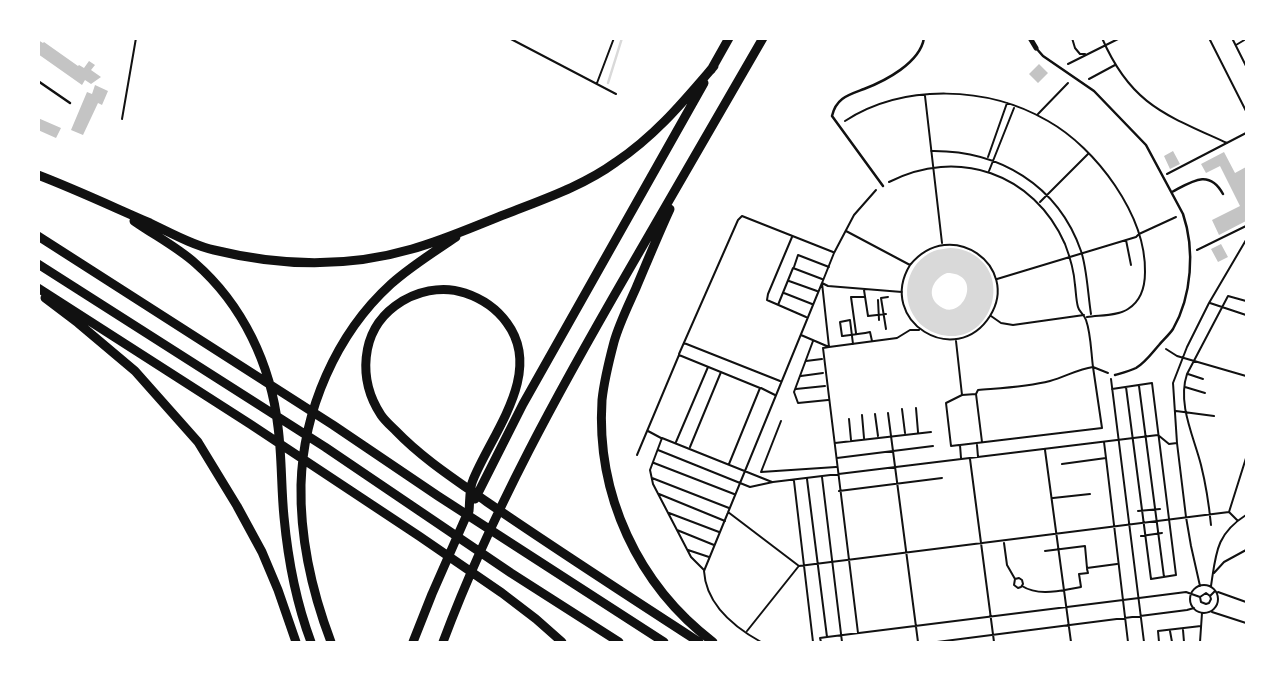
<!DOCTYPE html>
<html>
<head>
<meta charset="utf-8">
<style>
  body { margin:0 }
  #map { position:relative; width:1285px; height:681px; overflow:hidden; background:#fff; font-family:"Varela Round",sans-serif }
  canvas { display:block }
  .frame { position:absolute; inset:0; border:40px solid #fff; pointer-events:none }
</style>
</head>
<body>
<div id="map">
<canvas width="1285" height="681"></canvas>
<div class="frame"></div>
</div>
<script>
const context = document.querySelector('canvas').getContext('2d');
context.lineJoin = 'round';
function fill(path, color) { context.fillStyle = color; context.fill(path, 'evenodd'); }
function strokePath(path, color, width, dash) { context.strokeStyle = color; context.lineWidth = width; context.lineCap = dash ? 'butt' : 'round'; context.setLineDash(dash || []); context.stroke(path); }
const water = new Path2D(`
  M950 248C955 248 961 249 966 251 1017 271 991 350 938 334 929 331 921 326 916 319 899 296 907 262 934 251 939 249 945 249 950 248ZM947 273C986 273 961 327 937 304 926 293 934 278 947 273Z`);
const stream = new Path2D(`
  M608 83 622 38`);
const building = new Path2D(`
  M38 40 43 43 44 42 78 66 79 65 84 68 89 61 95 65 91 70 101 77 91 84 85 80 82 85 38 54Z
  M1039 64 1048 73 1038 83 1029 74Z
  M95 85 108 91 102 105 98 103 83 135 71 130 87 92 92 94Z
  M38 118 61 128 56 138 38 130Z
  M1173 151 1180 164 1170 169 1164 156Z
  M1224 152 1235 173 1246 167V221L1219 235 1212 220 1240 206 1220 166 1206 173 1201 164Z
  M1221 244 1228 257 1218 262 1211 249Z`);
const path = new Path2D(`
  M509 38 616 94
  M1072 38 1075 48 1080 54H1085
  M1102 38C1131 105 1166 115 1227 143
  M1209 38 1246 111
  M1232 38 1246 66
  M1236 45 1246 39
  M1068 64 1120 38
  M1089 79 1115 65
  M597 83 614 38
  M925 96 942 243
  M1038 114 1068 83
  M122 119 136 38
  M845 121C904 83 988 86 1048 121 1096 148 1146 215 1145 272 1145 286 1141 301 1128 309 1118 316 1099 315 1087 317
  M931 151C999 150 1058 185 1081 251 1087 268 1088 296 1091 314
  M988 157 1007 103
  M989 171 1014 108
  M1167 174 1246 133
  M889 182C957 147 1034 173 1065 244 1070 257 1074 271 1075 285 1076 292 1076 300 1078 307 1079 312 1084 314 1086 320 1091 334 1091 352 1093 367L1108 373
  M1040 202 1088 154
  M846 231 910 265C951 215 1021 267 990 316 956 370 876 321 910 265
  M792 237 768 294 767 300 806 317
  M1126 240 1131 265
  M1197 250 1246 226
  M794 267 798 255 829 267
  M997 279 1136 237 1139 234 1176 217
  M789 281 817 291
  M864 290 868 316 886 314
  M784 293 812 304
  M878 300 879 320
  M1210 303 1246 315
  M778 305 793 268 822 279
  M991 316 1001 323 1013 325 1084 315
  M886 329 881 298 888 297
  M856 333 851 297H865
  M801 335 829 347 897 338 910 330H919
  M813 341 794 392 798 403 828 400
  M956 341 962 395 976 394 982 442
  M684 343 780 381
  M853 344 850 320 840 322 842 336C851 335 861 334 870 332L872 341
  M1166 349 1177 356 1246 376
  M679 354 738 220 742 216 833 252
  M806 361 822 359
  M1188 374 1203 379
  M801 376 823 373
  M1111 379 1144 642
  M1139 386 1164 577
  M1185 387 1205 393
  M761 388 775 395
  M796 389 825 386
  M1112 389 1152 383 1176 575 1151 579 1126 387
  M916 408 918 432
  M902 409 905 433
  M1176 411 1214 416
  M888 413 918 642
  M875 414 878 436
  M862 415 864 438
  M849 419 851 440
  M648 431 661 438
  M676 442 708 367
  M835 443 931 432
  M959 445 951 446 946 403 962 395
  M977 445 978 457
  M690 447 721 372
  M658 450 750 487 773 482 1158 435 1169 444 1177 443
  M1045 450 1071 642
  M637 455 679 355 760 388 729 464
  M837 458 933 446
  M961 458 960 445 1102 428 1093 367C1078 369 1065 377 1050 381 1027 387 1002 388 978 390L976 394
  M1106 458 1128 642
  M970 459 994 642
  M654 463 734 494
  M1062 464 1106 458 1104 442
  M761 472 836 467
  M761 472 781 421
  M822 477 842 642
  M652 478 729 508
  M807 479 827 637
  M794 481 813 642
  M839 491 942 478
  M659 494 725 521
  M1053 498 1090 494
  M1138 511 1160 509
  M728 512 799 566 1229 512
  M669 513 719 532
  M1237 520 1229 512 1246 458
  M1211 525C1209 505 1206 485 1201 465 1194 437 1177 404 1187 374L1228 296 1246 301
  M677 530 714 545
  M1141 536 1162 533
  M1004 543 1007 565 1015 579 1014 585 1018 588 1021 587 1023 584 1022 580 1019 578 1015 579
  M688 550 709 557
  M1045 551 1085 546 1087 568 1117 564
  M704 570 691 557 653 484 650 470 662 438 772 482
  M1214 573 1224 562 1246 550
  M1190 599a14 14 0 1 1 28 0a14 14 0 1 1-28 0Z
  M1022 586C1039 597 1062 590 1081 587L1079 574 1088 573 1087 569
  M1200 586 1191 546 1186 517 1177 443 1173 383 1187 347 1209 303 1246 240
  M1211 586C1216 553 1216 534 1246 515
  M1218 592 1246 602
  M1210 596 1206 593 1200 597 1201 602 1206 604 1209 603 1211 599 1210 596 1215 591
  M1212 612 1246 623
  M1183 630 1184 642
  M747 631 798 567
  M1170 631 1172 642
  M858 633 823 348 829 347 822 283 834 253 854 215 876 190
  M761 642C734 627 706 605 704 571L822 283 828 286 902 292
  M819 642H821L820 638 827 637 1139 598 1186 592 1200 597
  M937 642 1187 610 1194 608
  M1159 642 1158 631 1201 626
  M1200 642 1202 613`);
const service = new Path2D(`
  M1036 48 1043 56 1094 91 1146 145 1183 214C1195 249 1192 296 1173 329 1169 335 1163 340 1159 345 1152 353 1145 363 1136 368 1130 371 1122 373 1115 375
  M38 81 70 103
  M883 186 832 116C836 98 848 95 864 89 885 81 920 63 924 38
  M1172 192C1191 182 1209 168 1223 194`);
const minor = new Path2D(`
  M1030 38 1036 48`);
const motorway = new Path2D(`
  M711 70 729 38
  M38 175C77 190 113 207 150 223 171 233 192 245 214 250 279 266 347 268 412 249 444 240 475 226 506 214 544 199 583 186 616 162 656 135 683 102 714 66
  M670 209C658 235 647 262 636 288 628 306 619 324 614 342 609 361 604 381 602 400 596 495 638 585 713 642
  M134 221C154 235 177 247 195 263 243 305 271 365 278 427 282 457 281 487 284 517 288 560 296 602 311 642
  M38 236 333 425 438 496 664 642
  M38 264 325 447 511 573 619 642
  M38 288 250 424 419 536 502 593 536 619 562 642
  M45 298 78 323 135 371 198 442 237 506 262 552 278 590 296 642
  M475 499 523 404 704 83
  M469 511C470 501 469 489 473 480 492 433 544 373 507 323 497 309 483 299 465 293 442 285 415 291 395 306 360 332 358 380 381 415 385 421 391 426 396 431 423 459 456 480 487 502 557 550 628 596 699 642
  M331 642C312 592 300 539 301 485 303 411 336 334 391 284 411 266 434 252 456 237
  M413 642 432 594 468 512
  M443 642C492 511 560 389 630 268 674 192 718 115 763 38`);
fill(water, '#d9d9d9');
strokePath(stream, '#d9d9d9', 2.5);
fill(building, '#c4c4c4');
strokePath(path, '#111', 2);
strokePath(service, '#111', 2.5);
strokePath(minor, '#111', 5);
strokePath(motorway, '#111', 9);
</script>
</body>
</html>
